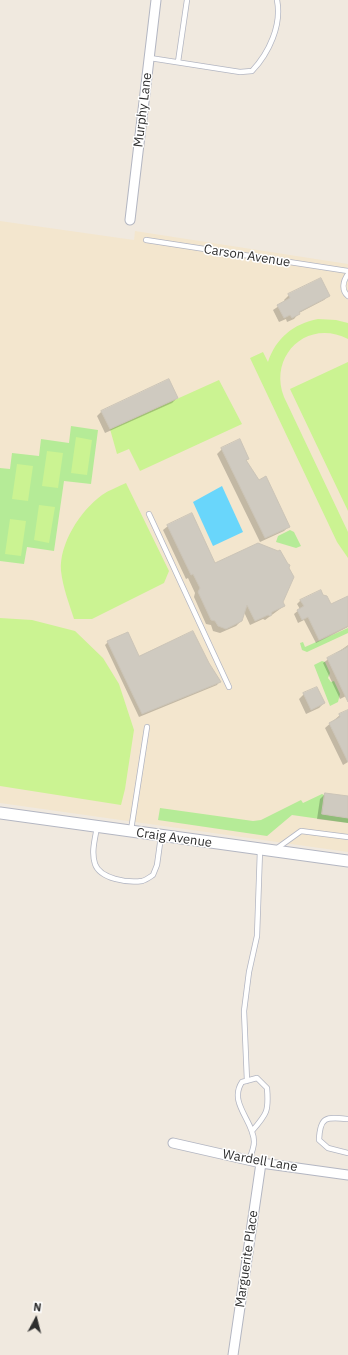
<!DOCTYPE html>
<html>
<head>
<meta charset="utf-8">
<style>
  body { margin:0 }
  #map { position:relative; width:348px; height:1355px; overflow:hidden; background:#f0e9df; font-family:"IBM Plex Sans",sans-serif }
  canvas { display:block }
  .north { position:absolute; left:16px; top:1299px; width:40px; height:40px; -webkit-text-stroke:3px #fff; paint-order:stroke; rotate:7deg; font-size:11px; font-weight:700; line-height:16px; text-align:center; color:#2e2e2e }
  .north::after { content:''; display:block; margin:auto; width:14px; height:18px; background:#2e2e2e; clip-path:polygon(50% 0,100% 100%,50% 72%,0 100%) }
</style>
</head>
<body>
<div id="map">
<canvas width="348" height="1355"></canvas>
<div class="north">N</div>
</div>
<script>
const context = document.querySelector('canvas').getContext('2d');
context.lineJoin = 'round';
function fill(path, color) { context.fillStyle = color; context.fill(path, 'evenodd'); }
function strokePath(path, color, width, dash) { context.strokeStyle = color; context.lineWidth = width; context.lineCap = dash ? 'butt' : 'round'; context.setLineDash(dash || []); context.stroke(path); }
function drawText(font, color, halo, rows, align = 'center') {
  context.font = font + ' "IBM Plex Sans",sans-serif'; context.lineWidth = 3; context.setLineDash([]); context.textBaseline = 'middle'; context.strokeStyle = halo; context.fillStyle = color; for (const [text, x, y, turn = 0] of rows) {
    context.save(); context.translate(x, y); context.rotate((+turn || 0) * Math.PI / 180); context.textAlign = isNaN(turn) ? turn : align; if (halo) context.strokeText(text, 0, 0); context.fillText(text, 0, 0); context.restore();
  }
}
const education = new Path2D(`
  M0 221 134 240 135 231 348 264V852L0 803Z`);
const green = new Path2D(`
  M71 426 98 430 91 484 64 481 54 551 27 547 24 564 0 561V468L10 469 12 453 39 456 41 439 69 443Z
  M290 530 294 532 301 546 296 548 276 542 278 536Z
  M348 628V633L307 652 302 650 300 643 303 642 305 647Z
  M322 661 325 662 330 673 328 678 331 682 334 681 340 694 338 702 330 706 314 665Z
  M322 794 324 795 322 814 348 818V823L292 815 267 836 158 820 160 808 253 821 261 820 301 800 303 803Z`);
const pitch = new Path2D(`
  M318 319 336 320 348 323V339C307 318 268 356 284 397L348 532V558L337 542 250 358 263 352 268 362C276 338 293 324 318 319Z
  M348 362V511L290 389Z
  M219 380 242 424 140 471 129 449 117 454 110 429Z
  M76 437 92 440 87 475 71 473Z
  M47 451 63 453 58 488 42 486Z
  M17 464 33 466 28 501 12 499Z
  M126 483 169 571 164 583 92 619H74C69 603 63 588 61 571 59 544 80 511 102 495 109 490 118 487 126 483Z
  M39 505 55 507 49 543 34 540Z
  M10 519 26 521 21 556 5 554Z
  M0 618 32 620 75 631 103 658 119 684 134 730 125 789 121 805 0 786Z`);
const water = new Path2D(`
  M222 486 243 532 213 546 193 502Z`);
const shadow = new Path2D(`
  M320 279 329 295 324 300 299 313 294 319 287 322 286 319 279 322 273 310 285 302 284 300 289 295Z
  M177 398 172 403 105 433 97 416 102 411Z
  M240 441 248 458 246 461 289 526 284 531 260 542 217 454 222 449Z
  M168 526 215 564 282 602 284 606 265 620 263 619 250 625 244 612 241 621 236 626 220 633 213 631 211 625 206 624 194 597 195 593 188 578 186 579 163 530Z
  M323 595 330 606 348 597V627L316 643 304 620 298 623 294 614 300 609 297 604 301 600Z
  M108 642 139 658 208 663 219 682 217 685 139 717 105 645Z
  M348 645V695L340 699 323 663Z
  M304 694 324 703 319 708 306 714 299 699Z
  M348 711V762L343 765 325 728 340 715Z
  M325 794 348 797V823L317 819 320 799Z`);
const building = new Path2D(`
  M321 278 330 296 299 312 300 314 292 318 290 315 284 318 277 305 290 298 288 294Z
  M169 379 178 398 110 429 101 411Z
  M240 439 249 459 246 460 259 480 266 476 290 527 265 538 221 448Z
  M192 513 215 563 258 543 278 551 280 550 288 564 290 565 289 568 294 577 283 602 285 606 272 612 271 616 268 615 255 621 247 605 242 621 226 629 218 626 215 621 211 620 198 592 200 588 193 574 191 575 167 525Z
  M321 590 323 595 327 596 331 604 348 596V626L319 640 308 617 302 620 297 610 304 606 300 600Z
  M193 631 209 663 221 682 142 714 107 641 128 632 139 656Z
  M348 647V702L327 658Z
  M317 687 325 703 311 710 303 693Z
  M348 710V762L329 723 340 717 339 714Z
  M325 793 348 796V818L322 814Z`);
const service = new Path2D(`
  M150 58 240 72 252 71C269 53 282 25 277 0
  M178 62 187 0
  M146 240 348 271
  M348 274C343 281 341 290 348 296
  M149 514 229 687
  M97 827C95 839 91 852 95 864 100 879 128 883 142 881 146 880 150 877 153 875L157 865 161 836
  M131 830 147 727
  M276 849 301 831 348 837
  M247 1081 244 1011 249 972 257 936 260 850
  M348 1119C326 1117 320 1116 319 1140L328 1148 348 1153
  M249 1160C251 1155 254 1147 254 1142 254 1121 228 1103 242 1082L257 1078 267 1088C269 1111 267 1114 252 1131`);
const minor = new Path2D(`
  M130 220 156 0
  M173 1143 261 1163 348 1175
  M233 1355 261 1163`);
const tertiary = new Path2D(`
  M0 813 348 861`);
const streetNames = [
  ["Murphy Lane",143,110,-83],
  ["Carson Avenue",247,256,9],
  ["Craig Avenue",174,838,8],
  ["Wardell Lane",260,1161,10],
  ["Marguerite Place",247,1259,-82]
];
fill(education, '#f3e6ce');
fill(green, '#b5eb97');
fill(pitch, '#cbf392');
fill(water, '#69d6fb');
fill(shadow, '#0003');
fill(building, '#cfcac0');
strokePath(building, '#ccc5b8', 1);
strokePath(service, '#b3b6c2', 6);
strokePath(minor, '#b3b6c2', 11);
strokePath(tertiary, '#b3b6c2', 13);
strokePath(service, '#fff', 4.5);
strokePath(minor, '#fff', 9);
strokePath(tertiary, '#fff', 11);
drawText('13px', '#2e2e2e', '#fff', streetNames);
</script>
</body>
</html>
